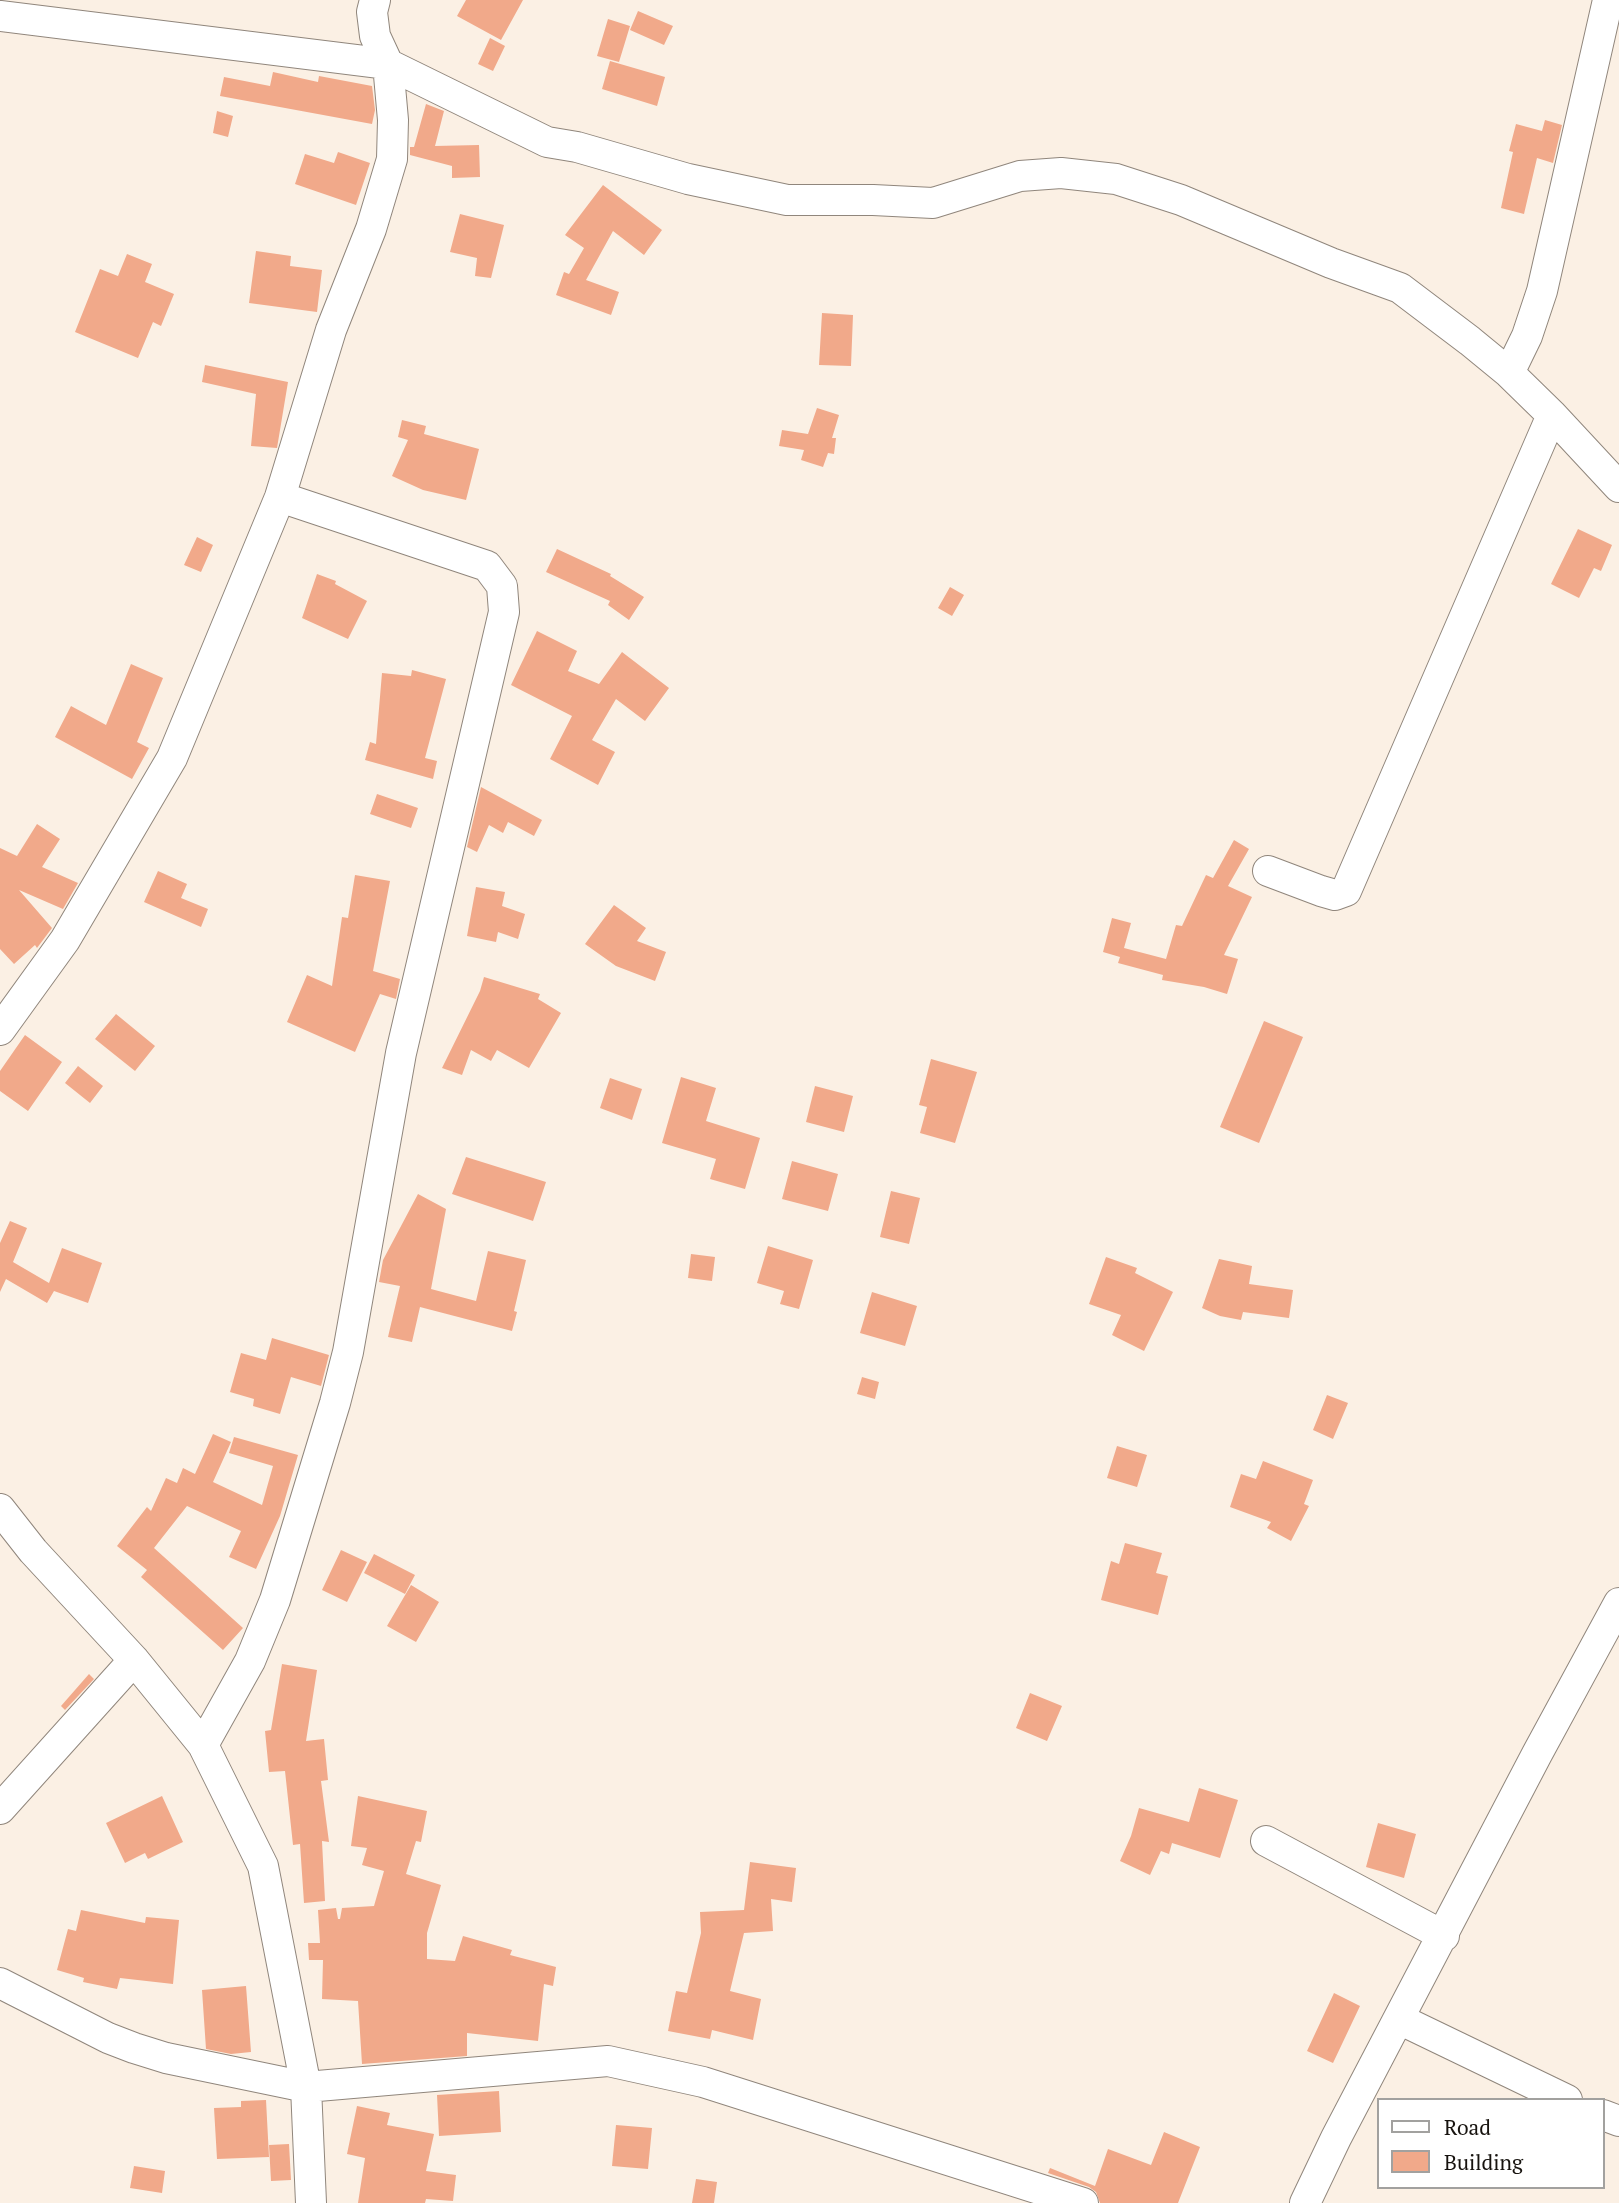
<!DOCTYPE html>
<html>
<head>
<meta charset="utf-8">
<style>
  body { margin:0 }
  #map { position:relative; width:1619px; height:2203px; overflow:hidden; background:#fbf0e4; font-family:"PT Serif",serif }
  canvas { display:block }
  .legend { position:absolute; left:1377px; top:2098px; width:228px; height:91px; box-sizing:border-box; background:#fff; border:2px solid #a2a19f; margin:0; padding:9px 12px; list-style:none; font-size:21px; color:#17130f }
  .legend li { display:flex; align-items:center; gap:14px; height:35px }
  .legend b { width:35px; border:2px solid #a2a19f }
</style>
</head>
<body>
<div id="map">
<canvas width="1619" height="2203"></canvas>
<ul class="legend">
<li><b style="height:9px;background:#fff"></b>Road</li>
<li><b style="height:19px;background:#f1a98a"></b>Building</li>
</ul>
</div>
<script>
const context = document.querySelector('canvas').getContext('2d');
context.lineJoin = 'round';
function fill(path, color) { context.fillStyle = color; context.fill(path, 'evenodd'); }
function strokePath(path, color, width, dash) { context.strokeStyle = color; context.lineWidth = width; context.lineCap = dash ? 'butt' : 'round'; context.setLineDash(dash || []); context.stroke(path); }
const building = new Path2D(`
  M466 0H523L501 40 457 16Z
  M638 11 673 26 664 45 630 30Z
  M608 19 630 26 619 62 597 56Z
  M490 38 505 46 493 71 478 64Z
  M610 61 665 77 657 106 602 89Z
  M273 72 318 82 319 76 372 86 375 110 372 124 220 96 224 77 270 86Z
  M426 104 444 111 435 146 479 145 480 177 452 178V166L410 155V147H414Z
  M217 111 233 116 228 137 213 133Z
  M1545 120 1562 125 1553 163 1537 158 1524 214 1501 208 1513 152 1509 151 1516 124 1542 131Z
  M338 152 370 163 356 205 295 184 305 154 334 163Z
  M603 185 662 230 644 255 613 231 586 280 619 292 611 315 556 295 564 272 569 274 584 248 565 235Z
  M460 214 504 225 491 278 475 276 477 258 450 252Z
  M256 251 291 256 290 266 322 270 317 312 249 303Z
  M127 254 152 264 145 282 174 294 161 326 153 322 138 358 75 332 100 269 118 276Z
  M822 313 853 315 851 366 819 365Z
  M205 365 288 382 277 448 251 446 256 394 202 382Z
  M817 408 839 415 832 438H836L834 454 828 453 823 467 801 460 804 450 779 446 782 430 808 434Z
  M402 420 426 426 424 434 479 449 466 500 423 490 392 476 408 440 398 437Z
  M1578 529 1612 545 1601 571 1594 568 1579 598 1551 584Z
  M197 537 213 545 201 572 184 565Z
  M557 549 611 574 610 576 644 597 629 620 608 605 610 601 546 572Z
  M317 574 336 581 335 584 367 601 348 639 302 618Z
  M950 587 964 595 952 616 938 608Z
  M537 631 577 651 568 671 599 684 622 652 669 688 645 721 616 699 592 740 615 752 598 785 550 759 572 716 511 685Z
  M131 664 163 678 137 742 149 748 132 779 55 737 71 706 106 725Z
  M412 670 446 679 425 758 437 761 433 779 365 760 370 742 376 744 382 673 411 676Z
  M481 787 542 820 534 836 508 822 503 833 489 825 477 852 467 847Z
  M377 794 418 808 411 828 370 814Z
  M37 824 60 839 42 867 78 883 63 909 19 890 52 928 37 948 35 945 14 964 0 949V848L17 856Z
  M1234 840 1249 849 1228 886 1252 897 1224 955 1238 959 1227 994 1204 987 1162 980 1163 975 1118 963 1120 957 1103 952 1112 918 1131 923 1124 948 1166 959 1176 925 1182 926 1206 875 1213 878Z
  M158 871 187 884 181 898 208 909 201 927 144 902Z
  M355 875 390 881 373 971 400 979 396 999 380 994 355 1052 287 1022 307 975 332 986 342 917 348 918Z
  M476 887 505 892 502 906 525 914 518 939 498 932 496 942 467 936Z
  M614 905 646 928 637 941 666 952 655 981 616 966 585 944Z
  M484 977 540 994 538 999 561 1013 529 1068 497 1050 491 1061 471 1050 462 1075 442 1068 480 991Z
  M116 1014 155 1046 135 1071 95 1039Z
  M1264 1021 1303 1037 1259 1143 1220 1127Z
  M25 1035 62 1062 28 1111 0 1091V1071Z
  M931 1059 977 1072 955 1143 920 1133 927 1107 919 1105Z
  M78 1066 103 1086 90 1103 65 1083Z
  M681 1077 716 1088 706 1121 760 1138 745 1189 710 1179 716 1159 662 1143Z
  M610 1078 642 1089 632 1120 600 1108Z
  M815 1086 853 1096 844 1132 806 1122Z
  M466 1157 546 1182 533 1221 452 1194Z
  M792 1161 838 1174 828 1211 782 1199Z
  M891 1191 920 1198 909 1244 880 1237Z
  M418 1194 446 1209 431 1289 476 1301 488 1251 526 1260 514 1311 517 1312 512 1331 420 1307 412 1342 388 1337 400 1286 379 1282 383 1260Z
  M10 1221 27 1228 13 1262 49 1283 62 1248 102 1263 88 1303 54 1291 47 1303 6 1279 0 1292V1243Z
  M768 1246 813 1260 799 1309 780 1304 784 1291 757 1283Z
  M691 1254 715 1257 712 1281 688 1278Z
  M1106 1257 1137 1268 1135 1273 1173 1292 1144 1351 1112 1335 1121 1315 1089 1304Z
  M1219 1259 1252 1266 1249 1284 1293 1290 1289 1318 1243 1312 1241 1320 1220 1316 1202 1308Z
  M872 1292 917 1306 905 1346 860 1333Z
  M272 1338 329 1355 321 1386 291 1377 280 1414 253 1406 254 1399 230 1392 241 1353 266 1360Z
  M862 1377 879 1382 875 1399 857 1394Z
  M1327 1395 1348 1403 1333 1439 1313 1430Z
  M213 1434 231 1442 213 1482 262 1505 273 1466 229 1453 234 1437 298 1455 280 1516 256 1569 229 1557 241 1531 187 1506 154 1548 243 1628 223 1650 141 1577 147 1570 117 1546 147 1507 151 1511 166 1478 177 1483 183 1468 195 1474Z
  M1117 1446 1147 1455 1137 1487 1107 1478Z
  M1263 1461 1313 1480 1304 1504 1309 1506 1291 1541 1267 1528 1271 1522 1230 1507 1241 1474 1256 1479Z
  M1125 1543 1162 1553 1156 1573 1168 1576 1158 1615 1101 1600 1111 1561 1119 1564Z
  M341 1550 367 1562 347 1602 322 1590Z
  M374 1554 415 1575 405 1594 364 1573Z
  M411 1585 439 1602 416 1642 387 1626Z
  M282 1664 317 1670 306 1741 324 1739 328 1780 321 1781 329 1842 322 1841 325 1901 304 1903 300 1844 293 1845 285 1771 269 1772 265 1731 271 1730Z
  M89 1674 94 1679 65 1710 61 1706Z
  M1030 1693 1062 1706 1047 1741 1016 1728Z
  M1199 1788 1238 1800 1220 1858 1172 1843 1169 1854 1161 1851 1150 1875 1120 1861 1131 1836 1139 1808 1189 1822Z
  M162 1796 183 1842 148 1859 145 1853 125 1863 106 1823Z
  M358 1796 427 1811 421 1842 416 1841 406 1874 441 1885 427 1933V1959L455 1961 463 1936 512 1950 510 1955 556 1967 553 1986 544 1984 538 2041 467 2033V2056L362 2064 358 2001 322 1999 323 1960H309L308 1943H320L318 1910 336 1908 338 1919H340L342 1908 374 1906 384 1871 362 1865 367 1848 351 1846Z
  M1378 1823 1416 1834 1404 1878 1366 1867Z
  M750 1862 796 1868 792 1902 771 1899 773 1931 744 1933 730 1991 761 1999 753 2040 712 2030 710 2039 668 2031 676 1991 687 1993 701 1933 700 1912 744 1910Z
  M81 1910 145 1923 146 1917 179 1920 173 1984 120 1978 117 1989 83 1982 84 1978 57 1970 68 1929 76 1931Z
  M246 1986 251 2052 231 2054 206 2049 202 1990Z
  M1334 1993 1360 2006 1333 2063 1307 2051Z
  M499 2091 501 2132 439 2136 437 2095Z
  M266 2100 269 2157 217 2159 214 2108 241 2107V2101Z
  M357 2106 390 2113 387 2125 434 2134 426 2171 456 2175 453 2201 426 2199 425 2203H358L365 2158 347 2154Z
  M616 2125 652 2128 648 2169 612 2166Z
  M1164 2132 1200 2147 1178 2203H1100L1096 2192 1089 2187 1048 2173 1050 2168 1095 2186 1108 2149 1151 2165Z
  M289 2144 291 2180 271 2181 269 2145Z
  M134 2166 165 2171 162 2193 130 2188Z
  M696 2179 717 2182 714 2203H692Z`);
const minor = new Path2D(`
  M1608 0 1542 291 1527 336 1509 373 1552 415 1619 487
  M0 16 388 64 547 142 577 147 688 179 787 200H873L933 203 1020 176 1061 173 1116 179 1181 200 1331 263 1400 288 1470 341 1509 373
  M1268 871 1321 891 1335 895 1346 891 1552 415
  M0 1030 65 940 172 758 280 497 331 330 371 229 392 159 393 120 388 64 375 36 372 12 375 0
  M0 1509 33 1551 134 1660 203 1745 263 1866 306 2087 311 2203
  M203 1745 250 1661 275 1600 335 1403 348 1352 401 1053 504 612 502 586 487 566 280 497
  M0 1809 134 1660
  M1266 1841 1444 1936
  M0 1983 108 2038 134 2048 166 2058 306 2087 608 2061 703 2082 1083 2203
  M1399 2019 1567 2100
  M1603 2115 1619 2121
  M1305 2203 1336 2138 1537 1754 1619 1603`);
fill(building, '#f1a98a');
strokePath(minor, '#90867c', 32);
strokePath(minor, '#fff', 30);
</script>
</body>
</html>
